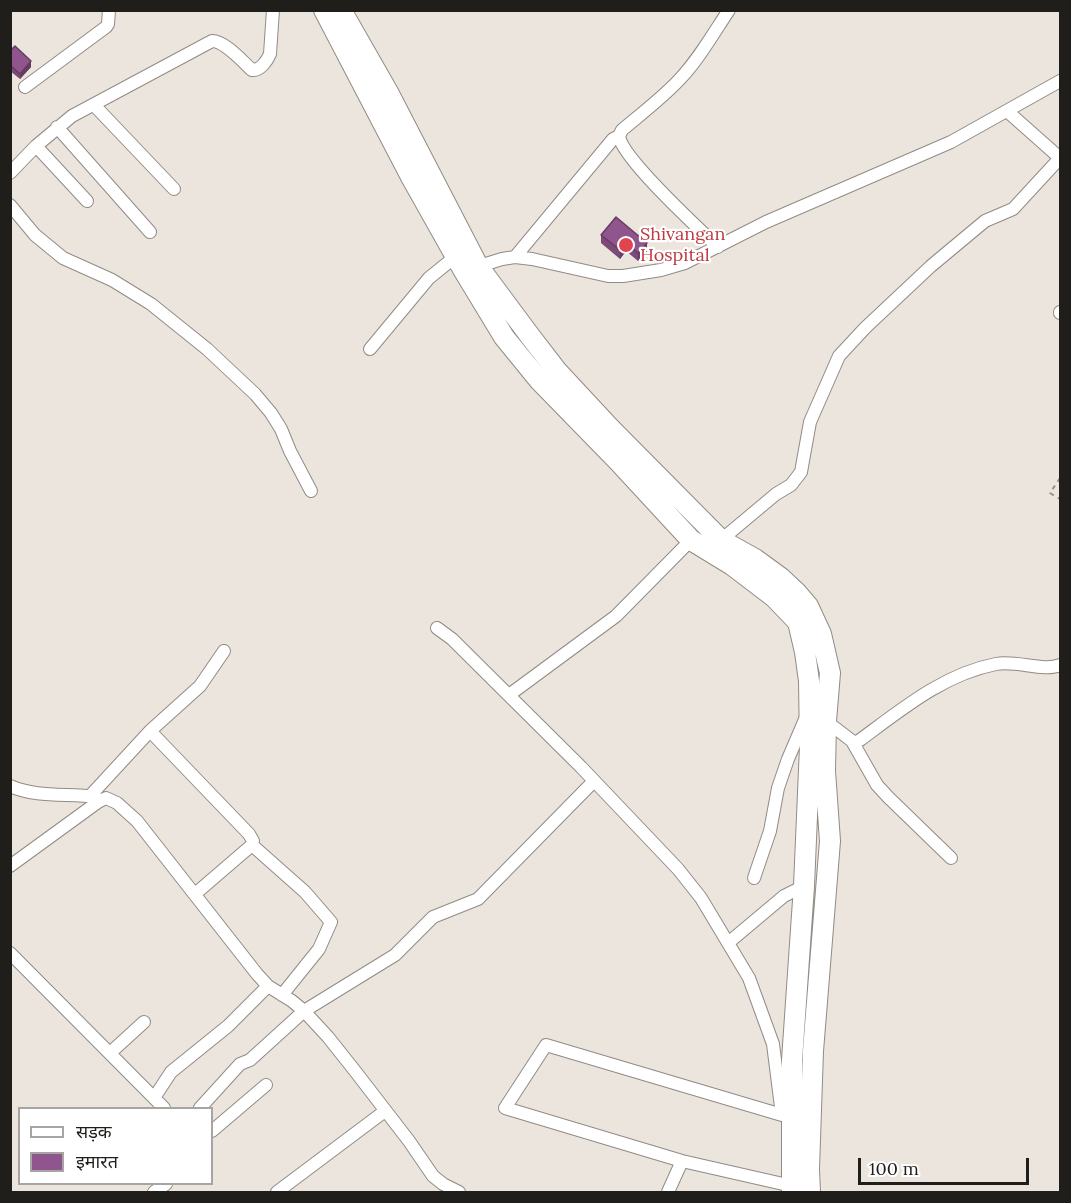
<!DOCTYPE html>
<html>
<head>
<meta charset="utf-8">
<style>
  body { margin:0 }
  #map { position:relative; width:1071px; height:1203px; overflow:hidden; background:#ece5de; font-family:Lora,"Noto Sans Devanagari",serif }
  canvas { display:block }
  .frame { position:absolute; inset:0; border:12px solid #201e1b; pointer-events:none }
  .legend { position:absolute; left:18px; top:1107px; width:195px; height:78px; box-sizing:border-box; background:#fff; border:2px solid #a6a5a4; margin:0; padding:8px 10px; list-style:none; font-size:18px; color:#201e1b }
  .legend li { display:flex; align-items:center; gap:12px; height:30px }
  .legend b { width:30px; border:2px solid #a6a5a4 }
  .scale { position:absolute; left:858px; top:1158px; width:171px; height:27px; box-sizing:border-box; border:3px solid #201e1b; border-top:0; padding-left:8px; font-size:18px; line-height:21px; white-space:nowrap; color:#201e1b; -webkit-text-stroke:4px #fff; paint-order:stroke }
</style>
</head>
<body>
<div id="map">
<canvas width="1071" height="1203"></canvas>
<div class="frame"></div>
<ul class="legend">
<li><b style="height:8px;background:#fff"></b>सड़क</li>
<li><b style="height:16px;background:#90558c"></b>इमारत</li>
</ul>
<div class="scale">100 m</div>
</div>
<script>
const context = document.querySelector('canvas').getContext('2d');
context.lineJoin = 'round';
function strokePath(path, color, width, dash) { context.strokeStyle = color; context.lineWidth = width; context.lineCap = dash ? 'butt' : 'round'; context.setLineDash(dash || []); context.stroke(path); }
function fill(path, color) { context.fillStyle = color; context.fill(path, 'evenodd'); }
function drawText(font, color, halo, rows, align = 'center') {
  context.font = font + ' Lora,serif'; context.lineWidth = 4.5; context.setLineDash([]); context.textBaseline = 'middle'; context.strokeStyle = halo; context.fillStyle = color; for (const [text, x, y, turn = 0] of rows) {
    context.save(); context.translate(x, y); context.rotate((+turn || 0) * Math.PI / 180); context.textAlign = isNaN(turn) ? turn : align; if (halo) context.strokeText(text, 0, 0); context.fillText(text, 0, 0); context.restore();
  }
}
const path = new Path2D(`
  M1060 478 1050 493 1060 499`);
const minor = new Path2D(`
  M25 87 106 27 108 24 109 10
  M94 105 174 189
  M57 127 150 232
  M619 136C622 158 698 228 718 247
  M36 146 87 201
  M10 173 36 146 72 116 212 41C225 41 242 61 252 70 260 71 267 61 270 54L273 10
  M10 205 35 235 63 258 112 280 151 304 207 349 255 394 271 413 281 429 290 451 311 491
  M515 257 613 139 619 136 622 130C641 114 662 98 679 80 699 59 713 34 729 10
  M473 268 502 259 515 257 532 259 608 276H623L661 270 685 263 766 222 951 142 1060 81
  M1060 313V312
  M370 349 429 278 455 257
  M721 540 776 494 791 485 801 472 810 422 839 356 865 328 931 266 985 221 1013 209 1060 158 1007 111
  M437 628 452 639 581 767 678 869 701 898 749 978 773 1044 782 1115
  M509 695 616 616 691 540
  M826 721 852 741 856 742 860 740C902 709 944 674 996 664 1016 660 1044 672 1060 665
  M150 731 249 834 253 841 252 845 195 894
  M852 741 877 785 888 797 951 858
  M10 786C37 798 68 793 96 797
  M90 796 150 731 200 686 224 651
  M252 845 305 892 331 922 319 949 282 995
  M10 866 98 802 106 798 117 803 137 821 257 974 268 986 292 1001 304 1011 328 1037 355 1071 409 1141 433 1176 443 1184 459 1192
  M754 878 770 831 778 788 788 759 806 717
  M728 943 784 896 804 886
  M10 953 164 1108
  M110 1053 144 1022
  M154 1098 171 1072 228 1026 268 986
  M200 1108 240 1064 250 1060 304 1011 395 955 433 917 478 899 594 781
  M212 1131 266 1085
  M792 1186 682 1161 505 1108 546 1045 782 1115 793 1116
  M154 1192 166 1184
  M277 1192 385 1111
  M668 1192 682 1161`);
const trunk = new Path2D(`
  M324 10 410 175 464 271 504 337 539 380 618 461 691 540 732 565 774 597 798 622 805 652 809 681 810 746 804 886 792 1060V1192
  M341 10 389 94 478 266 530 336 557 371 610 428 721 540 755 559 781 578 796 592 808 606 821 634 830 673 826 721 825 771 830 841 813 1051 809 1169 810 1192`);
const wall = new Path2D(`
  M10 51 31 67 20 79 10 71Z
  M616 217 647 252 638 261 626 251 620 259 601 243V235Z`);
const shadedWall = new Path2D(`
  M31 61V67L20 79V74Z
  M626 243V251L620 259V250Z
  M647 243V252L638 261V253Z`);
const building = new Path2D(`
  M15 46 31 61 20 74 10 65V51Z
  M616 217 647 243 638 253 626 243 620 250 601 235Z`);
const markers = [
  [626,245,8,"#e0444e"]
];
const healthNames = [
  ["Shivangan",640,235],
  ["Hospital",640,256]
];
strokePath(minor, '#918b85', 14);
strokePath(trunk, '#918b85', 22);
strokePath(path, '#97928d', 2, [4.5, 4.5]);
strokePath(minor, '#fff', 12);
strokePath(trunk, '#fff', 20);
fill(wall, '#7c4978');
fill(shadedWall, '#653c62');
fill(building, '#90558c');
strokePath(building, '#653c62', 1.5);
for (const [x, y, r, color] of markers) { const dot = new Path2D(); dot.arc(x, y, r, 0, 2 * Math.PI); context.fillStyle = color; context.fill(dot); strokePath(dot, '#fff', 2); }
drawText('18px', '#be3a42', '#fff', healthNames, 'left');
</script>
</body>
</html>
